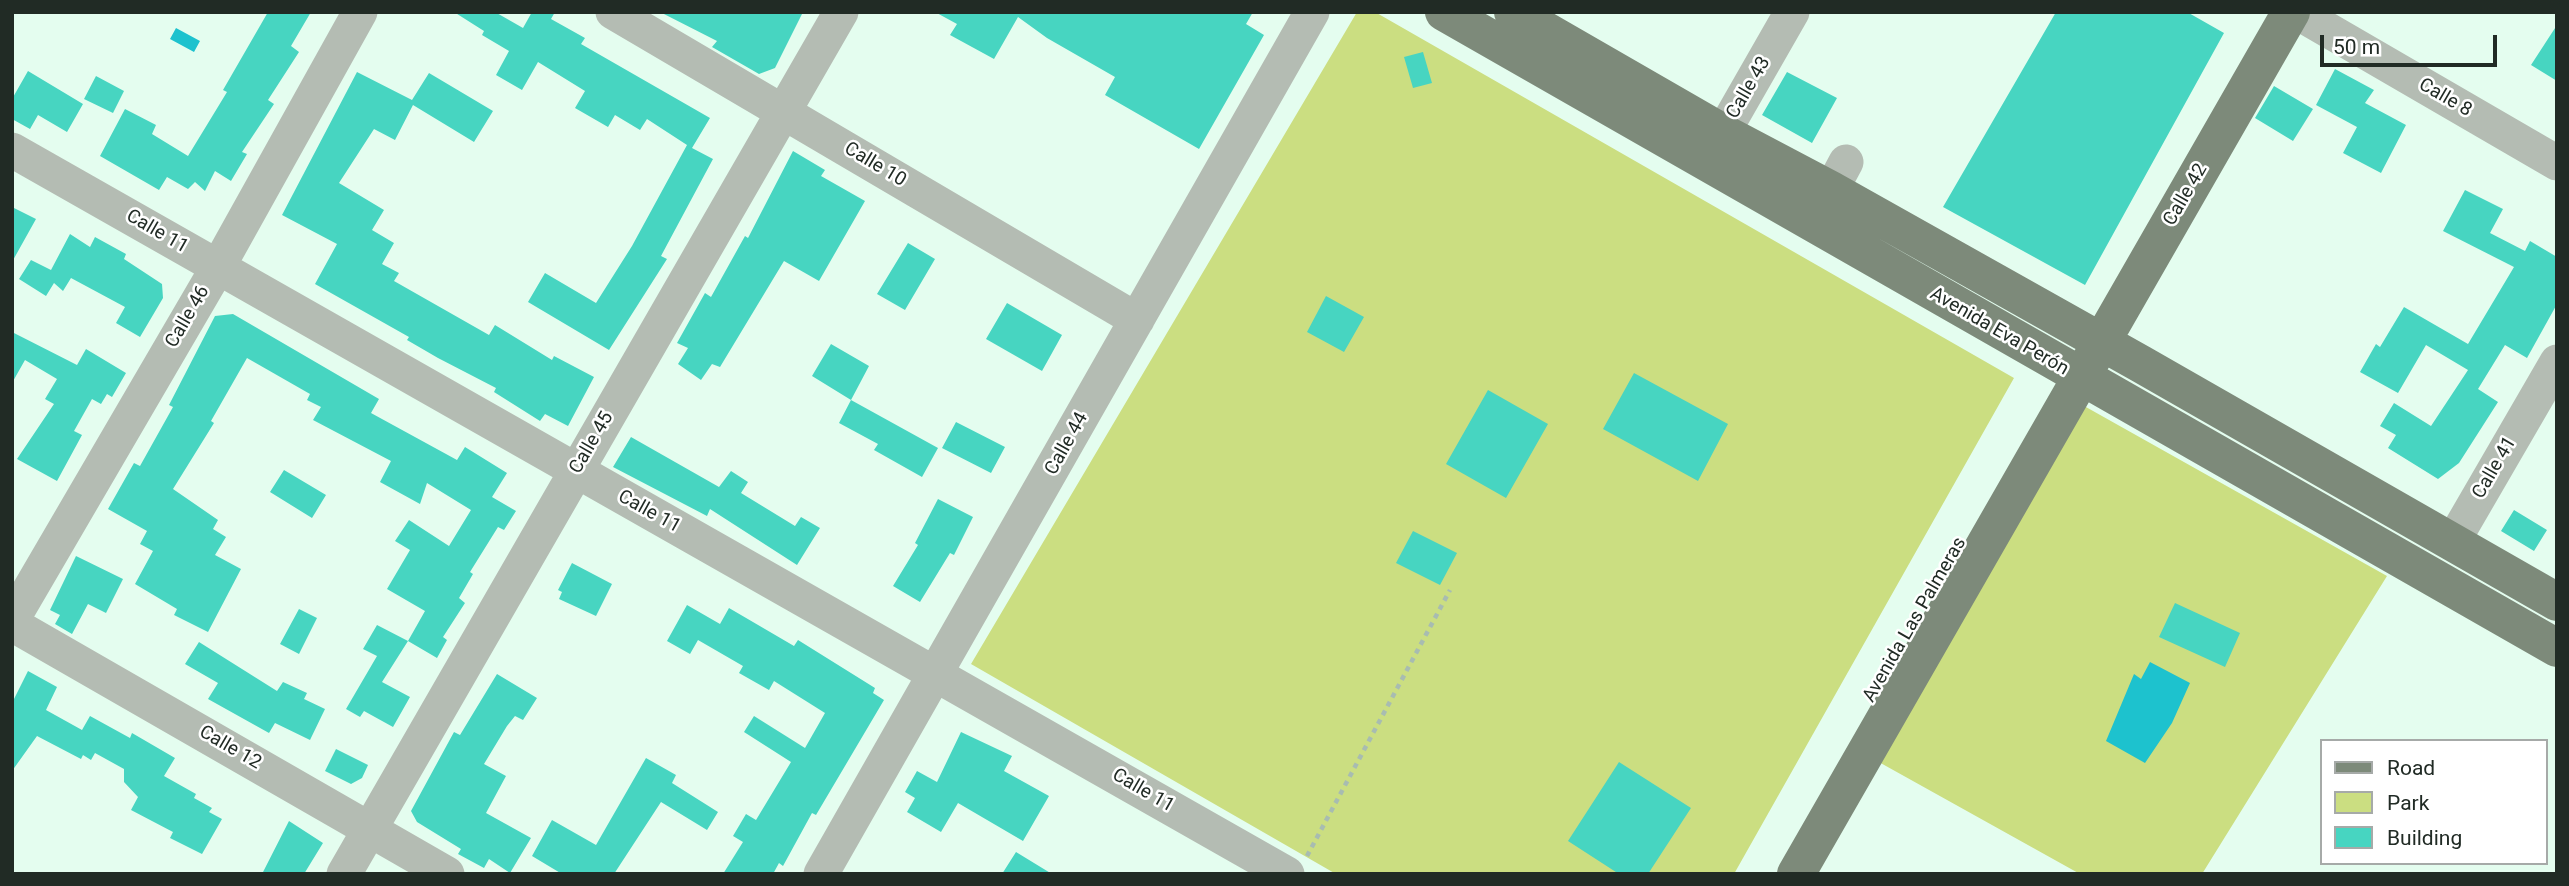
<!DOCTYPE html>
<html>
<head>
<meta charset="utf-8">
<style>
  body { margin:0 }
  #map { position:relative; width:2569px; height:886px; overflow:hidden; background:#e4fdef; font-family:Roboto,sans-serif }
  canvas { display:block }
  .frame { position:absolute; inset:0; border:14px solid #212b25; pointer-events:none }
  .legend { position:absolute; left:2320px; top:739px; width:228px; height:126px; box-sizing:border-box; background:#fff; border:2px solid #a6aaa8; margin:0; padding:9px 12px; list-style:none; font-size:21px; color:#212b25 }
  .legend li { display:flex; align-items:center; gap:14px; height:35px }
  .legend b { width:35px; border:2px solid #a6aaa8 }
  .scale { position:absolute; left:2320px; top:35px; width:177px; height:32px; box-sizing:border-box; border:4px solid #212b25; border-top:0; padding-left:9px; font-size:21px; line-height:24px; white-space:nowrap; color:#212b25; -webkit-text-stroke:5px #fff; paint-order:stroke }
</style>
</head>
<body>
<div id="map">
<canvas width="2569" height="886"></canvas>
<div class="frame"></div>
<ul class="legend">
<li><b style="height:9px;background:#7d8a7a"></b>Road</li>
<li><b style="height:19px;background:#cbde81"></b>Park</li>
<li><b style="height:19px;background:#47d5c1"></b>Building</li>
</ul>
<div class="scale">50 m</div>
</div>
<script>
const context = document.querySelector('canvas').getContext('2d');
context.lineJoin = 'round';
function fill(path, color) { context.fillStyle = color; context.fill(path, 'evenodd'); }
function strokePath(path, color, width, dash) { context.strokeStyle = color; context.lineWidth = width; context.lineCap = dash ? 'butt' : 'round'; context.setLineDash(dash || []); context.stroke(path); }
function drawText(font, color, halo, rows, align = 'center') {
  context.font = font + ' Roboto,sans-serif'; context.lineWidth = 5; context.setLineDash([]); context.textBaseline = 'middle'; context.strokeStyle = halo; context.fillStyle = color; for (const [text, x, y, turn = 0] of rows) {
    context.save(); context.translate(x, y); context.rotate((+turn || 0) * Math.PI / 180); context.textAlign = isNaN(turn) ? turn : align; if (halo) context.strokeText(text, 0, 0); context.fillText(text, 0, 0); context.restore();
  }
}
const green = new Path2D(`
  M1357 12H1375L2014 378 1734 874H1336L971 664Z
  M2077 402 2387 576 2202 874H2080L1868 756Z`);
const water = new Path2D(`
  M176 28 200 41 194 52 170 39Z
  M2150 662 2190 683 2172 723 2145 763 2106 741 2134 674 2141 679Z`);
const building = new Path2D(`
  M268 12H311L291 46 299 52 268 100 274 104 242 152 247 154 231 181 215 171 205 191 195 182 188 189 167 177 159 190 100 156 125 109 156 125 152 134 188 156 227 92 223 90Z
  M454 12H495L523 28 532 12H555L551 19 585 38 581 44 710 118 692 148 713 159 661 256 667 259 609 350 528 302 545 273 596 303 632 246 687 145 647 119 640 130 615 115 608 127 575 108 585 91 538 62 522 90 496 75 509 51 482 35 484 31Z
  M660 12H803L775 68 759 74 712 47 717 41Z
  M935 12H1253L1246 24 1264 35 1199 149 1105 95 1115 77 1047 38 1018 17 994 59 950 35 957 24Z
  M2056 12H2187L2224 33 2085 285 1943 207Z
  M2557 25V81L2531 65Z
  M1423 52 1432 83 1413 88 1404 57Z
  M2335 69 2374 90 2365 103 2406 125 2381 173 2343 153 2357 127 2316 105Z
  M28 71 83 104 67 132 38 115 30 129 12 119V99Z
  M357 72 412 100 429 73 493 111 474 142 413 105 395 140 374 129 339 183 384 210 372 230 394 243 382 264 399 273 394 281 489 335 495 325 552 360 554 356 594 377 568 426 545 414 540 421 494 392 496 388 438 358 407 340 409 337 315 284 337 244 282 215Z
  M1787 72 1837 98 1812 143 1762 115Z
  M96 76 124 91 113 113 84 99Z
  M2274 86 2313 109 2293 141 2255 118Z
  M793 151 825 170 821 176 865 201 819 281 784 261 720 367 712 364 701 380 678 364 688 348 677 343 705 293 711 297 745 236 748 238Z
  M2465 190 2503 209 2490 233 2525 251 2530 241 2557 257V304L2527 358 2505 345 2478 389 2498 402 2459 463 2438 479 2388 448 2396 435 2380 426 2394 403 2431 426 2468 370 2426 345 2398 393 2360 372 2376 344 2380 347 2404 307 2468 344 2514 267 2443 231Z
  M12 207 36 219 12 262Z
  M70 234 90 247 95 237 126 254 124 259 162 284 163 298 140 337 116 323 125 307 71 278 63 291 54 283 46 296 19 279 31 260 51 270Z
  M908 243 935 259 905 310 877 294Z
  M1326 296 1364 317 1344 352 1307 332Z
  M1007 303 1062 335 1042 371 986 339Z
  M233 314 379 399 371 413 457 460 465 447 507 473 492 497 516 511 504 530 498 527 470 572 473 574 459 598 465 603 443 637 447 640 437 658 408 641 425 611 387 589 410 550 395 541 409 520 449 546 471 510 427 483 420 504 380 482 391 461 313 420 321 407 307 400 310 394 247 358 211 421 214 423 173 489 218 520 213 529 226 537 215 555 241 569 208 632 174 615 177 609 135 584 153 551 140 544 147 531 108 509 134 463 140 466 173 407 169 405 215 316Z
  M12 332 77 365 86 349 126 373 112 397 107 394 101 404 92 399 74 431 82 435 57 481 17 459 54 404 45 399 57 379 25 360 12 383Z
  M831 344 869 366 851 400 938 448 922 477 874 450 878 444 839 423 851 400 812 376Z
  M1634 373 1728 424 1698 481 1603 429Z
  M1488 390 1548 424 1506 498 1446 464Z
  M956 422 1005 447 991 473 942 448Z
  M631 437 719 487 731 471 748 482 741 493 795 526 801 517 820 528 797 565 710 509 707 516 613 467Z
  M284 470 326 495 312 518 270 492Z
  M938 499 973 517 954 555 950 553 920 602 893 586 918 545 915 543Z
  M2514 510 2547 530 2534 551 2501 531Z
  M1413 531 1457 553 1440 585 1396 563Z
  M76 556 123 579 106 613 88 604 72 634 55 624 60 615 50 610Z
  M572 563 612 584 596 616 559 599 562 592 558 590Z
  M2175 603 2240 633 2225 667 2159 637Z
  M687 605 720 624 729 608 794 646 798 640 875 688 873 693 884 700 816 815 812 813 783 866 779 863 773 874H723L743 842 733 836 746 814 756 820 791 762 744 732 754 716 805 748 825 713 774 681 769 690 739 673 743 666 698 640 690 654 667 641Z
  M299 609 317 618 299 654 280 644Z
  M377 625 408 641 382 682 410 697 393 727 364 711 360 717 346 709 377 656 363 649Z
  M199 642 277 691 283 682 307 693 304 699 325 709 310 740 275 723 269 733 208 699 218 683 185 664Z
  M28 671 57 687 46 710 82 730 90 716 130 738 132 733 175 758 164 776 196 794 194 798 212 808 209 812 222 819 202 854 170 838 173 832 131 810 138 797 124 782V769L95 753 91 760 83 755 81 759 37 736 12 771V703Z
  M497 674 537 698 523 720 515 716 507 726 484 764 506 776 486 813 531 838 510 873 489 859 484 868 458 854 461 849 417 822 411 811 454 732 460 735Z
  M961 732 1012 756 1004 771 1049 796 1023 841 958 803 941 832 907 812 915 798 905 792 917 771 937 782Z
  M336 749 368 765 362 778 351 784 325 771Z
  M646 758 676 775 672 783 718 812 707 830 661 802 614 874H562L532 856 552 820 596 845Z
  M1619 762 1691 808 1648 874H1619L1568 841Z
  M289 821 323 843 304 874H262Z
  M1016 852 1052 874H1002Z`);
const path = new Path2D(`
  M1307 856 1450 590`);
const minor = new Path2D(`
  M613 12 1137 320
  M2297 12 2557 163
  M12 150 1287 874
  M1709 157 1792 12
  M1831 190 1846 162
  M2452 543 2557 362
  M12 620 218 267 360 12
  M12 624 447 874
  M344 874 841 12
  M821 874 1312 12`);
const major = new Path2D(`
  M1444 12 2557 648
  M1513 12 1723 133 1831 190 2141 364 2557 602
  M1796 874 2291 12`);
const streetNames = [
  ["Calle 43",1749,88,-60],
  ["Calle 8",2445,98,30],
  ["Calle 10",875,165,31],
  ["Calle 42",2186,195,-60],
  ["Calle 11",157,232,30],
  ["Calle 46",188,317,-60],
  ["Avenida Eva Perón",1999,332,30],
  ["Calle 45",592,443,-60],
  ["Calle 44",1067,444,-61],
  ["Calle 41",2495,468,-60],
  ["Calle 11",649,512,29],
  ["Avenida Las Palmeras",1915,620,-60],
  ["Calle 12",230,748,30],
  ["Calle 11",1143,791,30]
];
fill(green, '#cbde81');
fill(water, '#1dc2ce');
fill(building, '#47d5c1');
strokePath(path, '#a8bcb1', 4.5, [5, 5]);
strokePath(minor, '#b4bcb3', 35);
strokePath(major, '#7d8a7a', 38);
drawText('19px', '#212b25', '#fff', streetNames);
</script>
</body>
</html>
